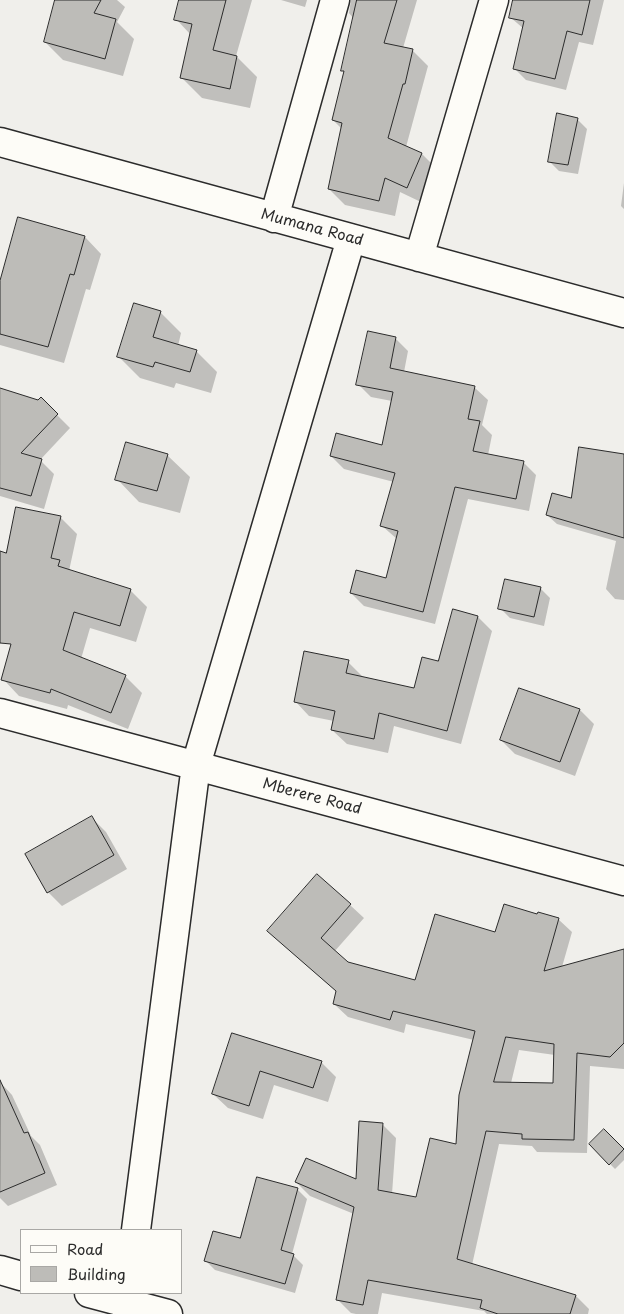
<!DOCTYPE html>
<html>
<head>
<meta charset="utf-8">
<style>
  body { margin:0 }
  #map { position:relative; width:624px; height:1314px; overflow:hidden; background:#f0efeb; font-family:"Playpen Sans",sans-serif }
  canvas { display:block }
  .legend { position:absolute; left:20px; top:1229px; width:162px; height:65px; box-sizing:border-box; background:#fdfcf7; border:1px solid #a9a8a5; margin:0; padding:6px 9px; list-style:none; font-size:15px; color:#2b2b2b }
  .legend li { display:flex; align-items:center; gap:10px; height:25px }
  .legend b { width:25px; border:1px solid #a9a8a5 }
</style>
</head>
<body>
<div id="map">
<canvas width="624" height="1314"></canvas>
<ul class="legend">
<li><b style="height:6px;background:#fdfcf7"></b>Road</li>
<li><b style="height:14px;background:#bdbcb8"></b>Building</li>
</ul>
</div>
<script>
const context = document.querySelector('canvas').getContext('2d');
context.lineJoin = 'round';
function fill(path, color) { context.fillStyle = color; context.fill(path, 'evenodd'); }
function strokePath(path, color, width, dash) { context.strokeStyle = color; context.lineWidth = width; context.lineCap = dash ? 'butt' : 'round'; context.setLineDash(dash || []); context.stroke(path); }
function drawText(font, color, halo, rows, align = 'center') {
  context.font = font + ' "Playpen Sans",sans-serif'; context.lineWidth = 4.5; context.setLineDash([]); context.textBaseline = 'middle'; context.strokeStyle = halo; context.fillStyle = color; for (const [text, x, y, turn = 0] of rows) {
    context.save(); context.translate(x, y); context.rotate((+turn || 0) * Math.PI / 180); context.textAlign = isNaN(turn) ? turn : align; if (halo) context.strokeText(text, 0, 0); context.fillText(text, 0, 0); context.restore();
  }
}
const shadow = new Path2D(`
  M56 0H117L125 7 117 22 134 39 123 76 63 60 45 42Z
  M181 0H252L236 56 257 77 250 108 202 98 182 78 191 35 176 19Z
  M281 0H307L305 7Z
  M351 0H417L403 48 412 50 428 66 406 147 422 154 438 170 423 203 400 192 395 216 345 205 329 189 342 129 333 120 345 73 342 70 354 19 349 13Z
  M514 0H604L593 45 579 42 566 90 526 80 514 68 524 29 510 17Z
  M577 119 587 129 578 174 559 171 549 161Z
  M624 183V209L621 206Z
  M19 219 85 237 101 254 90 290 86 289 64 363 0 345V283Z
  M160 312 181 333 178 346 196 351 217 372 211 393 176 383 174 388 140 378 119 357Z
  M395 338 408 351 404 372 475 388 488 400 482 425 492 435 488 455 523 462 536 475 529 511 468 499 435 624 364 606 351 593 387 579 397 539 381 525 394 482 344 469 331 456 382 446 392 401 371 397 358 384Z
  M0 390 38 402 41 399 70 428 40 460 54 474 44 509 0 496Z
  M167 455 190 477 180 513 139 502 117 479Z
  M624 455V600L615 599 606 589 616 541 557 524 547 515 572 500Z
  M60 517 77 534 69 571 130 590 147 607 136 642 90 628 81 659 125 676 142 693 128 729 68 705 67 709 19 696 3 679Z
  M540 588 550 598 544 626 510 618 500 608Z
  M478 617 492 631 461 744 394 726 388 753 347 744 332 730 334 721 309 716 295 701 348 662 362 676V678L415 690Z
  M580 710 594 724 575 776 515 754 501 740Z
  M91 817 106 832 127 869 62 906 48 892Z
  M350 905 364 918 334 952 347 963 415 981 496 934 538 916 558 919 572 932 562 967 624 953V1069L590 1066 587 1153 537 1152 532 1146 499 1144 472 1265 576 1296 589 1309 588 1314H487L484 1311 382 1293 378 1314H356L351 1313 337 1299 354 1214 310 1196 296 1182 357 1181 382 1124 396 1138 392 1194 417 1199 457 1145 474 1040 406 1024 404 1033 348 1017 334 1004 337 992 282 944ZM519 1050 555 1055 554 1084 511 1083Z
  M233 1034 321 1062 336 1077 328 1102 274 1085 263 1119 228 1108 213 1094Z
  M0 1082 12 1095 31 1136 40 1145 57 1185 8 1206 0 1198Z
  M604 1131 624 1151V1160L615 1169 590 1144Z
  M297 1189 307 1199 292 1254 303 1265 295 1293 215 1270 205 1260 241 1240Z`);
const building = new Path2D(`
  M55 0H101L94 13 116 19 105 59 44 42Z
  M179 0H226L213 50 237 56 230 89 180 78 192 24 174 20Z
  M357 0H397L384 43 413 49 405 84H403L388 138 422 153 407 188 385 178 379 201 328 189 342 123 332 120 344 71H341Z
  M513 0H590L582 35 567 31 555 79 513 69 524 21 509 18Z
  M557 113 578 118 568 165 548 162Z
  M18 217 85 236 74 275 70 274 48 347 0 334V281Z
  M134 303 161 311 153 337 197 350 190 372 155 362 153 367 117 357Z
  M368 331 396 337 390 368 475 386 468 419 480 421 473 451 524 461 516 499 455 487 423 612 350 593 356 570 386 578 398 531 380 526 395 473 330 456 336 433 382 445 393 392 356 385Z
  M0 388 38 400 41 397 58 414 21 453 42 459 31 496 0 488Z
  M126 442 168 454 157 491 115 480Z
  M579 447 624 454V538L546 515 552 493 571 498Z
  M16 507 61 516 51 558 60 560 58 566 131 589 120 626 74 612 63 650 126 675 111 713 51 689 50 693 1 680 11 644 0 643V551L6 553Z
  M505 579 541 587 534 617 498 609Z
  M453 609 478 616 447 731 379 713 374 739 331 730 335 711 294 702 304 651 349 660 346 673 414 688 422 657 438 661Z
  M519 688 580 709 560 762 500 740Z
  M92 816 114 855 47 893 25 854Z
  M317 874 351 904 321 938 348 962 415 980 435 914 495 932 504 904 537 914 538 912 559 918 544 971 624 949V1043L610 1057 577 1053 574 1140 522 1139V1134L486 1131 457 1259 576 1295 570 1314H498L480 1308 482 1300 368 1280 363 1305 336 1300 354 1207 295 1182 306 1158 356 1179 359 1121 383 1123 378 1190 416 1197 430 1138 456 1144 459 1095 475 1031 393 1011 390 1020 333 1004 336 991 267 931ZM506 1037 554 1044 553 1083 494 1082Z
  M232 1033 322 1061 313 1088 260 1071 249 1106 212 1094Z
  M0 1080 24 1133 28 1132 45 1173 0 1192Z
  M604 1129 624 1149 609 1165 589 1144Z
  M257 1177 298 1188 281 1250 294 1254 285 1284 204 1261 213 1231 240 1238Z`);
const street = new Path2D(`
  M0 142 624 313
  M274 218 335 0
  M419 257 494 0
  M0 713 624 881
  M136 1230 196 765 351 239
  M0 1270 21 1276
  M89 1293 168 1314`);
const streetNames = [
  ["Mumana Road",312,228,15],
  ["Mberere Road",312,797,15]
];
fill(shadow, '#0003');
fill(building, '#bdbcb8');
strokePath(building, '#2b2b2b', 1);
strokePath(street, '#2b2b2b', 31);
strokePath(street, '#fdfcf7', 28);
drawText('15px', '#2b2b2b', '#fdfcf7', streetNames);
</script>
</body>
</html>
